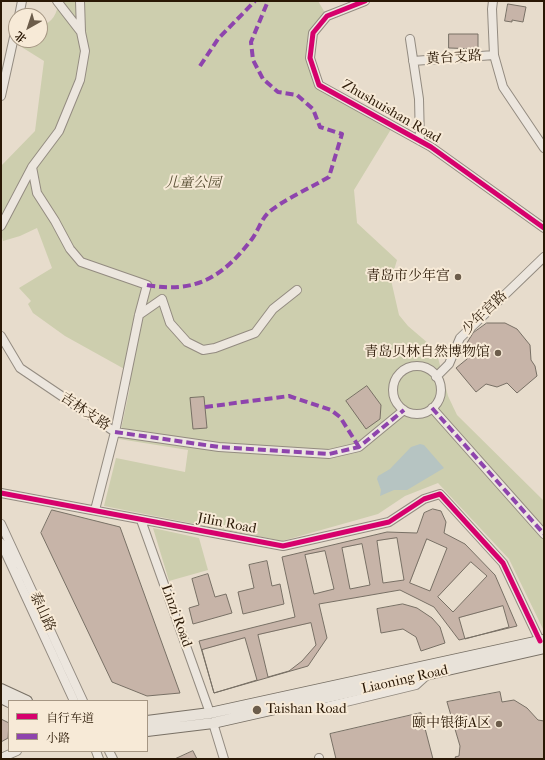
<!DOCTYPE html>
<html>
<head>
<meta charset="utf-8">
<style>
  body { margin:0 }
  #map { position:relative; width:545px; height:760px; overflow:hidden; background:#e7dccc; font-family:"IM FELL French Canon","Noto Serif SC",serif }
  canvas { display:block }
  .frame { position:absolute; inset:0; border:2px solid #2a1805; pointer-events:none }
  .legend { position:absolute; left:8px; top:700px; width:140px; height:52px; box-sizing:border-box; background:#f7ead7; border:1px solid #a59683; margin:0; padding:5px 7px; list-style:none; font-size:12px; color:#2a1805 }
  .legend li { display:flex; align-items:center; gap:8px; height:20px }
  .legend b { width:20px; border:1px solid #a59683 }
  .north { position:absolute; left:8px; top:8px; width:40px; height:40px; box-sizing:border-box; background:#f7ead7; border:1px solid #a59683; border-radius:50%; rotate:219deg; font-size:11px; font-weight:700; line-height:16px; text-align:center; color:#2a1805 }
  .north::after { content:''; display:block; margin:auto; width:14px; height:18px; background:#6c5d4b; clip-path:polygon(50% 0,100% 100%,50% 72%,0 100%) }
</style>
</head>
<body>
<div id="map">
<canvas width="545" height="760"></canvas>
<div class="frame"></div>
<ul class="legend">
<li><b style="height:5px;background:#d6006c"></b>自行车道</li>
<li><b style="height:5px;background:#8e44ad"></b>小路</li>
</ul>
<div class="north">北</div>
</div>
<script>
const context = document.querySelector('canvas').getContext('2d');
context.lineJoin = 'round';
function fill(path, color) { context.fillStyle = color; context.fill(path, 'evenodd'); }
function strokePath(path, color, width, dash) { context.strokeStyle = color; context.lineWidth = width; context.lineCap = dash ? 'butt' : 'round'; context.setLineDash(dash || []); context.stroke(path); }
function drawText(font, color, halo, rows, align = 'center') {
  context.font = font + ' "IM FELL French Canon","Noto Serif SC",serif'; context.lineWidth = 4; context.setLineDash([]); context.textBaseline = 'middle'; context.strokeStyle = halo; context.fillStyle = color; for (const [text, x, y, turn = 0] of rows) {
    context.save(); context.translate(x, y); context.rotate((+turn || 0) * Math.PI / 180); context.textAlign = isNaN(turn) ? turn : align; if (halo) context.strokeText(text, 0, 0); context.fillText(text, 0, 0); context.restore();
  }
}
const green = new Path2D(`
  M59 1H318L327 16 313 33 310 58 319 85 393 126 354 190 357 223 397 260 391 280 399 315 408 326 436 350 448 396 457 415 544 501V631L509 559 438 483 405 496 378 514 282 541 104 506 116 458 185 472 188 450 119 439 130 387 128 371 65 336 33 313 28 304 31 301 19 288 52 268 37 228 20 236 3 241 1 233V166L35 131 44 61 20 46 25 40H40V26C53 23 57 13 59 1Z
  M153 528 199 538 208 570 169 581Z`);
const water = new Path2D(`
  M420 444 424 445 444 468 407 490H394L380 496 381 490 377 479 378 476 390 469 411 447Z`);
const building = new Path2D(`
  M508 4 526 7 523 22 512 20V22L505 21Z
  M449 34H478V49L449 48Z
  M487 323H505L517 329 530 345 531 360 535 366 537 376 517 393 507 383 497 387 486 384 476 392 456 368 467 359 465 346 473 333Z
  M367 386 381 405 380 419 366 429 346 401Z
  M204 397 207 428 193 429 190 398Z
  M433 509 441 511 446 522 444 533 465 544 495 575 517 626 459 640 434 607 400 590 319 604 327 638 308 666 214 693 199 641 295 617 282 557 387 532 417 533 424 513Z
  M52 510 120 527 180 693 147 696 112 682 41 533Z
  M397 538 404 580 383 583 377 541Z
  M427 539 447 548 430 591 410 583Z
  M362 544 370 585 350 589 342 548Z
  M325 551 334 589 314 594 305 555Z
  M267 561 272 586 280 584 284 604 243 614 238 592 254 588 249 565Z
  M471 562 487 576 453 612 438 597Z
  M208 574 215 597 226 594 232 613 193 624 189 608 199 605 192 579Z
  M403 604 417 608 432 618 440 627 445 643 421 651 416 637 403 629 381 633 377 609Z
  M503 606 509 627 465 639 459 618Z
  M311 623 316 645 302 661 289 671 268 677 258 635Z
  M245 638 257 680 214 693 202 650Z
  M500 692 502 702 514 700 527 708 538 720 544 721V759H456L455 757 459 756 460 746 447 702Z
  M421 713 433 759H336L330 734Z
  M1 719 9 723 8 738 1 742Z
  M193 751 197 759H175Z`);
const minor = new Path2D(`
  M57 1 81 32
  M80 1 81 32 85 51 80 80 59 131 32 167 37 193 55 221 70 249 81 262 147 285 139 315 115 432 219 447 329 454 359 447 404 410
  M365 1 327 16 313 33 310 58 319 85 431 147 544 228
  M493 1 492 9 494 55 503 87 544 148
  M19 16 22 1
  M410 39 419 99 420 141
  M413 61 494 55
  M1 96 16 28
  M1 226 32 167
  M139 315 162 299 170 323 187 342 203 350 215 348 255 333 273 309 297 290
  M1 336 20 368 115 432 95 510
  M393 390a24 24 0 1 1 48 0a24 24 0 1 1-48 0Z
  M436 377 449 364 460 338 544 257
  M432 408 544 534
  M1 493 283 546 389 522 424 499 440 494 503 563 540 641
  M141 520 210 713
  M1 524 83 701
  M1 543 74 701
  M302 703 317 709 416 685 427 675
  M213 723 224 759
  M96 751 99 759
  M109 751 113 759
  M1 758 17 751
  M319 758V759`);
const major = new Path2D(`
  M1 689 27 701
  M1 698 9 702
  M147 721 210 713 544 640
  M147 731 213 723 544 648`);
const quiet = new Path2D(`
  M200 66 218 39 255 1
  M147 285C195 294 223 277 252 239 258 231 261 220 268 213 281 201 312 187 329 177L342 134 320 127 313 109 297 95 278 92 263 79 253 60 251 42 268 1
  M205 407 289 396 331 410 340 417 359 447
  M432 408 544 534
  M115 432 219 447 329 454 359 447 404 410
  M319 758V759`);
const cycleway = new Path2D(`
  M365 1 327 16 313 33 310 58 319 85 431 147 544 228
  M1 493 283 546 389 522 424 499 440 494 503 563 540 641`);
const markers = [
  [458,277,4,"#6c5d4b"],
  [498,353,4,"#6c5d4b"],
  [257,710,5,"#6c5d4b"],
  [499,724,4,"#6c5d4b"]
];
const streetNames = [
  ["黄台支路",454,58,-4],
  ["Zhushuishan Road",391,112,30],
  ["少年宫路",485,313,-44],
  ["吉林支路",85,412,34],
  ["Jilin Road",227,524,11],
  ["泰山路",42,612,65],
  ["Linzi Road",176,616,70],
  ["Liaoning Road",405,680,-13]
];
const parkNames = [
  ["儿童公园",193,184]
];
const poiNames = [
  ["青岛市少年宫",450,277],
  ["青岛贝林自然博物馆",490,353],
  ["Taishan Road",266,710,"left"],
  ["颐中银街A区",491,724]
];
fill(green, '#cdceae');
fill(water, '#b6c4c2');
fill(building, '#c7b4a8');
strokePath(building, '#787065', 1);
strokePath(minor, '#938b80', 10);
strokePath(major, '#787065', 12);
strokePath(minor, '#ece6de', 8);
strokePath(major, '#e8e2d9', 10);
strokePath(quiet, '#8e44ad', 4, [8, 4]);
strokePath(cycleway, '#d6006c', 5);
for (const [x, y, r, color] of markers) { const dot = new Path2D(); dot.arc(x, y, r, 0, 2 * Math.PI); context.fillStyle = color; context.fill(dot); strokePath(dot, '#f7ead7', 1.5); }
drawText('14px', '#2a1805', '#f7ead7', streetNames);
drawText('italic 14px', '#544b30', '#f7ead7', parkNames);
drawText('14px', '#2a1805', '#f7ead7', poiNames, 'right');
</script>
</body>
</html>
